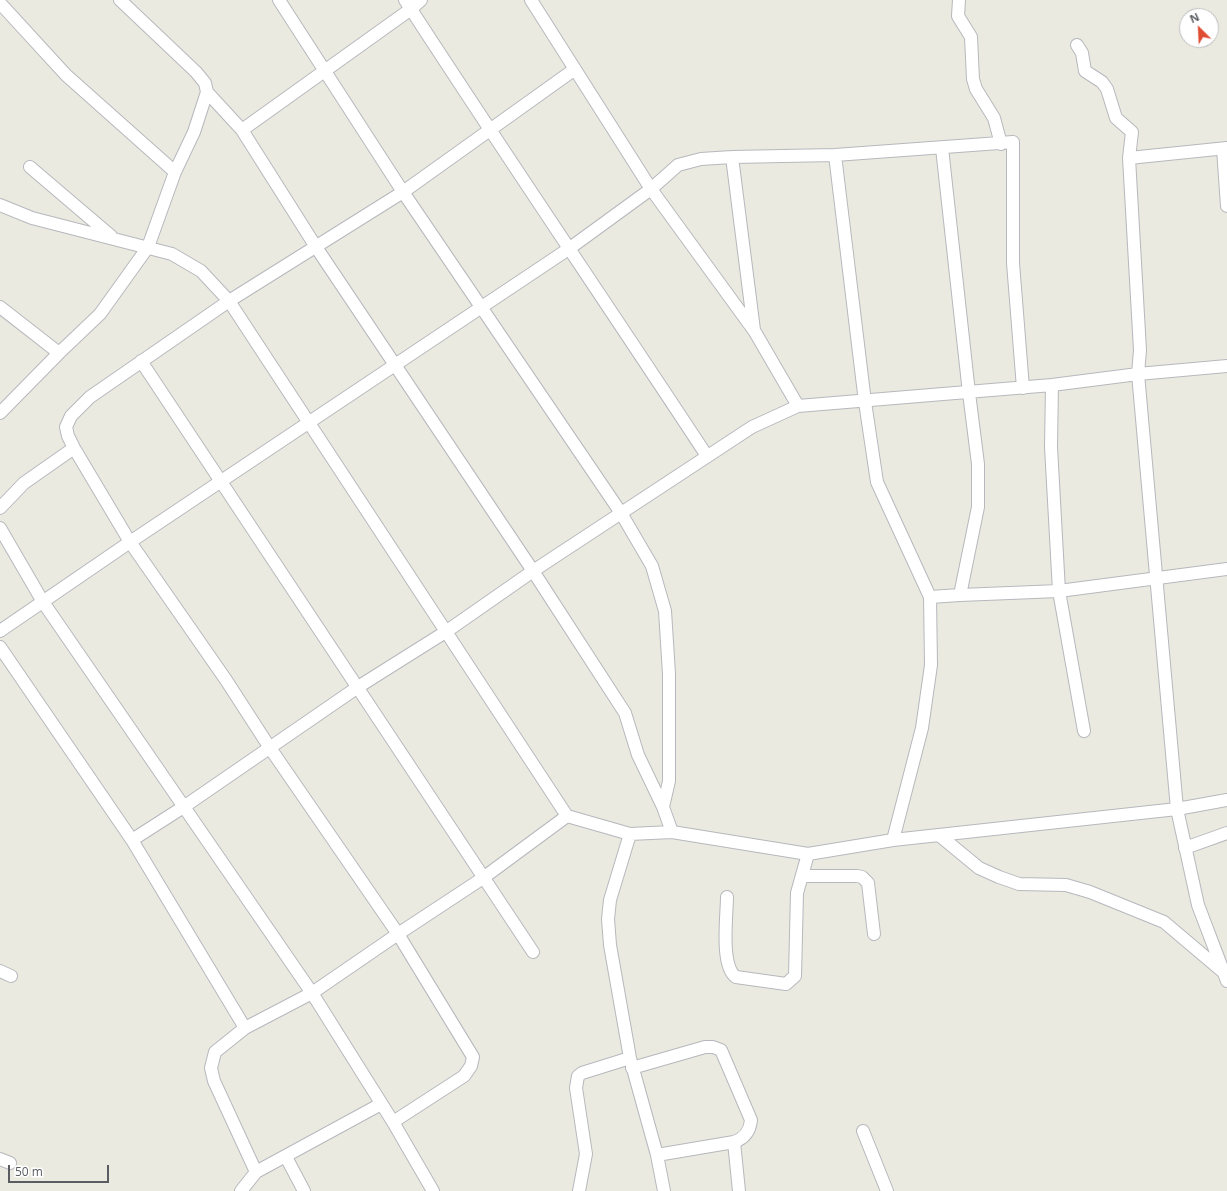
<!DOCTYPE html>
<html>
<head>
<meta charset="utf-8">
<style>
  body { margin:0 }
  #map { position:relative; width:1227px; height:1191px; overflow:hidden; background:#ebeae0; font-family:"Open Sans",sans-serif }
  canvas { display:block }
  .north { position:absolute; left:1179px; top:8px; width:40px; height:40px; box-sizing:border-box; background:#fff; border:1px solid #bdbec0; border-radius:50%; rotate:336deg; font-size:11px; font-weight:700; line-height:16px; text-align:center; color:#595c61 }
  .north::after { content:''; display:block; margin:auto; width:14px; height:18px; background:#e04c32; clip-path:polygon(50% 0,100% 100%,50% 72%,0 100%) }
  .scale { position:absolute; left:8px; top:1165px; width:101px; height:18px; box-sizing:border-box; border:2px solid #595c61; border-top:0; padding-left:5px; font-size:12px; line-height:14px; white-space:nowrap; color:#595c61; -webkit-text-stroke:3px #fff; paint-order:stroke }
</style>
</head>
<body>
<div id="map">
<canvas width="1227" height="1191"></canvas>
<div class="north">N</div>
<div class="scale">50 m</div>
</div>
<script>
const context = document.querySelector('canvas').getContext('2d');
context.lineJoin = 'round';
function strokePath(path, color, width, dash) { context.strokeStyle = color; context.lineWidth = width; context.lineCap = dash ? 'butt' : 'round'; context.setLineDash(dash || []); context.stroke(path); }
const street = new Path2D(`
  M279 0 403 192 621 513 652 566 665 611 669 674V781L663 807
  M405 0C504 153 607 304 707 456
  M531 0 651 189 755 332 798 406
  M959 0 958 16 971 37 973 79 976 89 994 118 1001 144
  M0 3 66 75 175 172
  M1077 45 1082 53 1085 71 1102 82 1107 89 1116 118 1132 132 1129 158
  M207 92 242 130 316 247 533 571 625 713 638 755 663 807 672 832
  M242 130 411 9 421 0
  M1227 148 1129 158 1140 350 1138 374 1177 809 1198 905 1227 981
  M1223 149 1227 206
  M835 155 865 402 877 482 930 597 931 665 922 728 893 840
  M732 157 754 330
  M30 167 111 236
  M0 205 32 218 172 254 201 271 229 301 567 816 630 834 672 832 808 854 893 840 1177 809 1227 800
  M0 307 59 353
  M141 361 533 952
  M1052 385 1051 447 1059 591 1084 731
  M0 413 59 353 100 314 148 247 175 172 194 132 207 92 205 83 196 72 120 0
  M0 508 24 483 74 448
  M0 528 43 602 312 993 393 1122 433 1191
  M960 595 1059 591 1227 569
  M930 597 960 595 978 507V464L969 393 942 148
  M0 631 130 542 570 248 651 189 678 165 701 159 732 157 835 155 1013 142V263L1023 388
  M0 647 132 840 245 1028
  M630 834 610 900 608 919 610 945 630 1058 657 1155 664 1191
  M939 835 979 868 999 877 1019 884 1066 885 1090 892 1164 922 1222 971
  M132 840 185 806 358 687 447 631 533 571 752 427 798 406 1052 385 1138 374 1227 366
  M1185 848 1227 833
  M802 876H857L862 877 868 883 874 934
  M727 897C727 915 720 966 736 977L786 984 795 976 797 893 808 854
  M0 971 11 976
  M632 1068 705 1047H713L721 1050 751 1120C750 1131 745 1138 734 1142L657 1155
  M393 1122 464 1076 471 1066 473 1057 398 934 270 748 226 680 130 542 74 448 68 436 66 427 71 416 90 397 229 301 403 192 575 69
  M863 1131 887 1191
  M734 1142 739 1191
  M286 1157 304 1191
  M0 1159 10 1163
  M256 1172 214 1081 211 1068 215 1052 245 1028 312 993 398 934 483 878 567 816
  M241 1191 256 1172 381 1104
  M579 1191 586 1154 576 1088 578 1076 582 1073 630 1058`);
strokePath(street, '#b6b8bd', 14);
strokePath(street, '#fff', 12);
</script>
</body>
</html>
